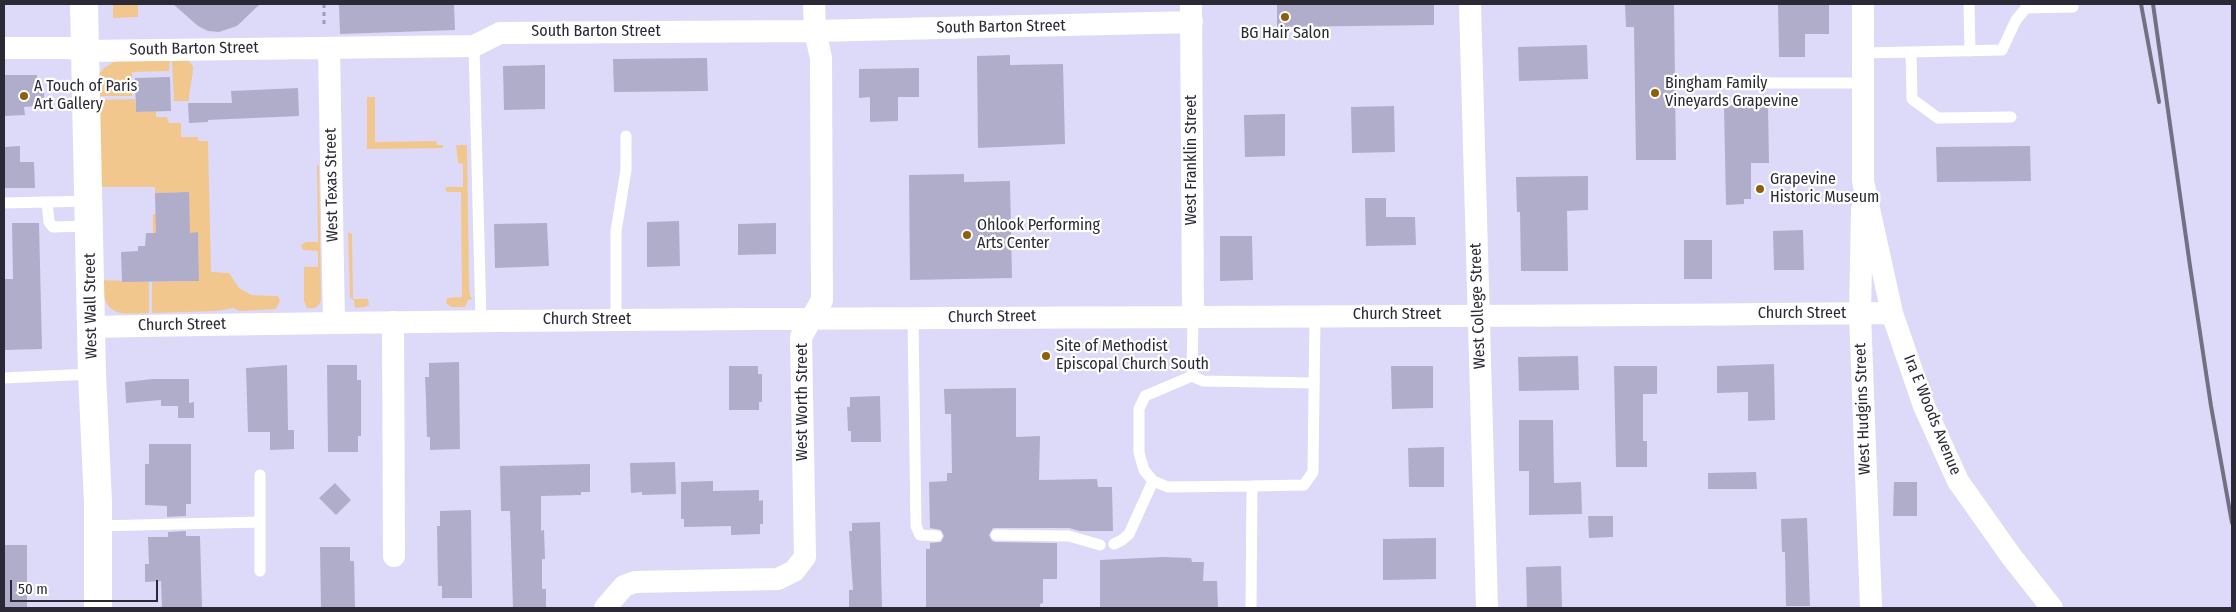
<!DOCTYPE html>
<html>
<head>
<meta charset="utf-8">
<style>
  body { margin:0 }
  #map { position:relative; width:2236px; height:612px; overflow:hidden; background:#dddaf9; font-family:"Fira Sans Condensed",sans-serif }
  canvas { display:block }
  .frame { position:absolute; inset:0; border:5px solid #2b2935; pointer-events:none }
  .scale { position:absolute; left:10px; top:580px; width:148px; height:22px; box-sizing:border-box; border:2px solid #2b2935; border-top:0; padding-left:6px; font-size:15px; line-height:18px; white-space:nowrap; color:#2b2935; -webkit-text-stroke:4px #fff; paint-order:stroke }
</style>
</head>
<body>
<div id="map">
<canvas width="2236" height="612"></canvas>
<div class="frame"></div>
<div class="scale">50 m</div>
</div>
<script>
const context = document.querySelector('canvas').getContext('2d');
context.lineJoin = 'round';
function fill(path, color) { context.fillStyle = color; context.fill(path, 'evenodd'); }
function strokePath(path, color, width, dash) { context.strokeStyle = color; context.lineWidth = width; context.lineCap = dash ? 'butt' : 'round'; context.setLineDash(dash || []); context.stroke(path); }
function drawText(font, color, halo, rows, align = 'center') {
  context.font = font + ' "Fira Sans Condensed",sans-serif'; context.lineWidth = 4.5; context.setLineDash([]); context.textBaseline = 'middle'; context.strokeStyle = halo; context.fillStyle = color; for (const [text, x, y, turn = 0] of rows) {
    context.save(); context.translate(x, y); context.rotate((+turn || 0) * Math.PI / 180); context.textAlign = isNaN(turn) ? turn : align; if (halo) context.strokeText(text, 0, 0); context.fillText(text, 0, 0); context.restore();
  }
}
const green = new Path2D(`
  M113 4H138V17L113 18Z
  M170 60 169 71 132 72V96H99V74L104 68 115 61Z
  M188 60 193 66C193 78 189 88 189 101H174L172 61Z
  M367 97H375V142L436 141 437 145H443V148L367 149Z
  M135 99 136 112 156 111V117H167L169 123H181V137H198V141H208L211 272 229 273 239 288 251 295 278 296 280 301 276 309 240 311 233 308 216 311 152 313V282L199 281 198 233H153V214L189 213V192L155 193V187H100L98 100Z
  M456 145H467L469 285 470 296 473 299 468 300 465 307H451L446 303 447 298 462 297 461 192H447L445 189 447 187H463V164L458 163Z
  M317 163 319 167 321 300C319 307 315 309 307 308L304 301V267H318V251L303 250 301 245 306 242H318Z
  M348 232 352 234 353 299H368L369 305 365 307 355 308 354 301 350 297Z
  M101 280 149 282V313C116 314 105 317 101 280Z`);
const building = new Path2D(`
  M173 4H260L237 26 219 32 208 31 198 26Z
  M351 4H454L455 30 340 34 339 5Z
  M1277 4H1434V25L1277 27Z
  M1625 4H1674L1676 160H1636L1634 27H1626Z
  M1778 4H1829V34H1805V57H1779Z
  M1587 45 1588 79 1519 81 1518 47Z
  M1010 55V65L1063 64 1065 144 978 148 977 56Z
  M707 58 708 91 614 92 613 59Z
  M545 65V109L504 110 503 66Z
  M919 68V97H898V121L870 122V97L859 98V69Z
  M4 75H37L38 88H44V104H37V106L24 107 25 115 4 116Z
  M170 77 171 111 136 112 135 78Z
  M298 88 299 116 208 120V122L189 123 188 103H232L231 91Z
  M1768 105 1769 163H1751V199H1744V204L1726 205 1724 106Z
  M1394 106 1395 152 1352 153 1351 107Z
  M1285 114V156L1245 157 1244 115Z
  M20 146V162H34L35 188H4V147Z
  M2030 146 2031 181 1937 182 1936 147Z
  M964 174V182L1010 181 1012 278 910 280 909 175Z
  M1588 176V210L1567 211 1568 271H1521L1520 212H1517L1516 177Z
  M189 192 190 233 198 232 199 281 122 282 121 252 138 251V246H145L146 233H156L155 193Z
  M1365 198H1386V217H1415L1416 245 1366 246Z
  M679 221 680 266 647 267V222Z
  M12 223H39L42 349 4 350V279H13Z
  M547 223 549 266 495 268 494 224Z
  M776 223V254L738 255V224Z
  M1803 230 1804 270H1774L1773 231Z
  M1220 236H1252L1253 280 1220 281Z
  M1684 240H1712V279H1684Z
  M1578 356 1579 390 1519 391 1518 357Z
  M459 362 460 449 430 450V437H427L426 399 425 377H429V363Z
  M1774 364 1775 420 1748 421V392L1717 393V366Z
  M287 365 288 430H294V449L270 450V432H248L246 368Z
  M327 365H357V380H361V436H358V452H328Z
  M729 366H758V374H762V402H759V410H729Z
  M1391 366H1433V408L1392 409Z
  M1614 366H1657V394H1643V441H1647V467H1616Z
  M153 379H189V403L194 402V418H178V406H161V400L126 403 125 382Z
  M1016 388V437L1040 436 1039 480 1097 479 1098 487H1112L1113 531H1080L1069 528H993L989 535 992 541 995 542 1057 543V579H1043V603L1040 604V608H926V549H930V543L941 542 944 536 941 530 930 528 929 482 947 481V473H952L951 414H945L944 389Z
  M880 396 881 442H851V431H848L847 407H850V397Z
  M1519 420H1553L1554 483 1581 482 1582 514 1529 515V471H1519Z
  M149 444H191V504H186V516L167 517V506L145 505V464H149Z
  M1444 447V487H1409L1408 448Z
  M675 462 676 494 642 495V492L631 493 630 463Z
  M590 464V492H581V495L541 496V531L544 530 545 559H542V589H546V608H513L510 511H501L500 466Z
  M1756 472 1757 489H1708V473Z
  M713 481V491L759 490V501L763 500V524H760V534L731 535V526L684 527V519H681V482Z
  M1894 482H1917V516H1893Z
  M335 483 351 500 336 515 319 498Z
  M471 510 472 598H442V586H438L437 526H440V511Z
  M1588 516H1613V537L1589 538Z
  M1807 518 1810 606H1786L1785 552H1782L1781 519Z
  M880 522 882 608H849V590H853L849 531H852V523Z
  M186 531V536H200L202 608H162L161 581 145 582V564H149L148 537H168V532Z
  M1436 538V579L1383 580V539Z
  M4 545H27V608H4Z
  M320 547H350V561H354L355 608H321Z
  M1163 557 1191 558 1192 562H1204L1203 581H1217L1218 608H1100V560Z
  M1561 566 1562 608H1527L1526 567Z`);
const path = new Path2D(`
  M324 4V27`);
const service = new Path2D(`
  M1969 4 1970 51
  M2026 8 2073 7
  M474 46 481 321
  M1911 52 1912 99 1938 118 2011 117
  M1863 53 2002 50 2016 20 2026 8V4
  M1707 83H1862
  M47 202 49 222 53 227 90 226
  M4 203 89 201
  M1193 316 1192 376 1145 396 1139 409V453L1144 470 1153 481 1168 487 1252 486
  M913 318 916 526 920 535 937 536
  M616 320V231L626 170V136
  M1192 376 1203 381 1314 383
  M4 378 92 374
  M260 475V522
  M98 526 260 522V571
  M996 535 1069 536 1100 545
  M1114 544 1122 540 1129 534 1153 481
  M1251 608 1252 486 1304 485 1313 472 1315 315`);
const minor = new Path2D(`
  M1191 4 1193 316
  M1470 4 1487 608
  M1863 4V181L1892 313 1924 406 1958 481 2011 556 2052 608
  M4 48H68L86 51 474 46 500 33 815 31 1192 22
  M329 48 334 323
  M1862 210 1860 314 1871 608
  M393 322 394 556
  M92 327C692 315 1292 319 1892 313
  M605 608 624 586 635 582 778 579 794 571 805 557 801 337 822 300 821 58 815 31 814 4`);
const tertiary = new Path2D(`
  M84 4 92 374 98 502V608`);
const rail = new Path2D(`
  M2141 4 2159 102
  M2153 4 2190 266 2211 406 2232 523`);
const markers = [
  [1285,17,5,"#8e6008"],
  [1655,93,5,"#8e6008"],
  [24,96,5,"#8e6008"],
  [1760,189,5,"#8e6008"],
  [967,235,5,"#8e6008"],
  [1046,356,5,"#8e6008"]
];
const streetNames = [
  ["South Barton Street",1001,27,-1],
  ["South Barton Street",596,32],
  ["South Barton Street",194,49,-1],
  ["West Franklin Street",1192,160,-90],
  ["West Texas Street",332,185,-91],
  ["West Wall Street",91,306,-91],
  ["West College Street",1478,306,-92],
  ["Church Street",1802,314],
  ["Church Street",1397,315],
  ["Church Street",992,317,-1],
  ["Church Street",587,320],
  ["Church Street",182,325,-1],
  ["West Worth Street",803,402,-90],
  ["West Hudgins Street",1863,409,-92],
  ["Ira E Woods Avenue",1932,415,68]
];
const poiNames = [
  ["BG Hair Salon",1285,34,"center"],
  ["Bingham Family",1665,84],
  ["Vineyards Grapevine",1665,102],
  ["A Touch of Paris",34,87],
  ["Art Gallery",34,105],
  ["Grapevine",1770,180],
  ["Historic Museum",1770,198],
  ["Ohlook Performing",977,226],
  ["Arts Center",977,244],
  ["Site of Methodist",1056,347],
  ["Episcopal Church South",1056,365]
];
fill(green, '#f1c78e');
fill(building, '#b0adca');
strokePath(path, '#9d9ab2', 3, [4, 4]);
strokePath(service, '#fff', 11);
strokePath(minor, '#fff', 22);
strokePath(tertiary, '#fff', 28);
strokePath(rail, '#727083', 4);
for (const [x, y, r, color] of markers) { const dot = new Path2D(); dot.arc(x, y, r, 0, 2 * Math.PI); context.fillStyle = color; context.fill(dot); strokePath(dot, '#fff', 2); }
drawText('16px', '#2b2935', '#fff', streetNames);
drawText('16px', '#2b2935', '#fff', poiNames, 'left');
</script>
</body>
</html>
